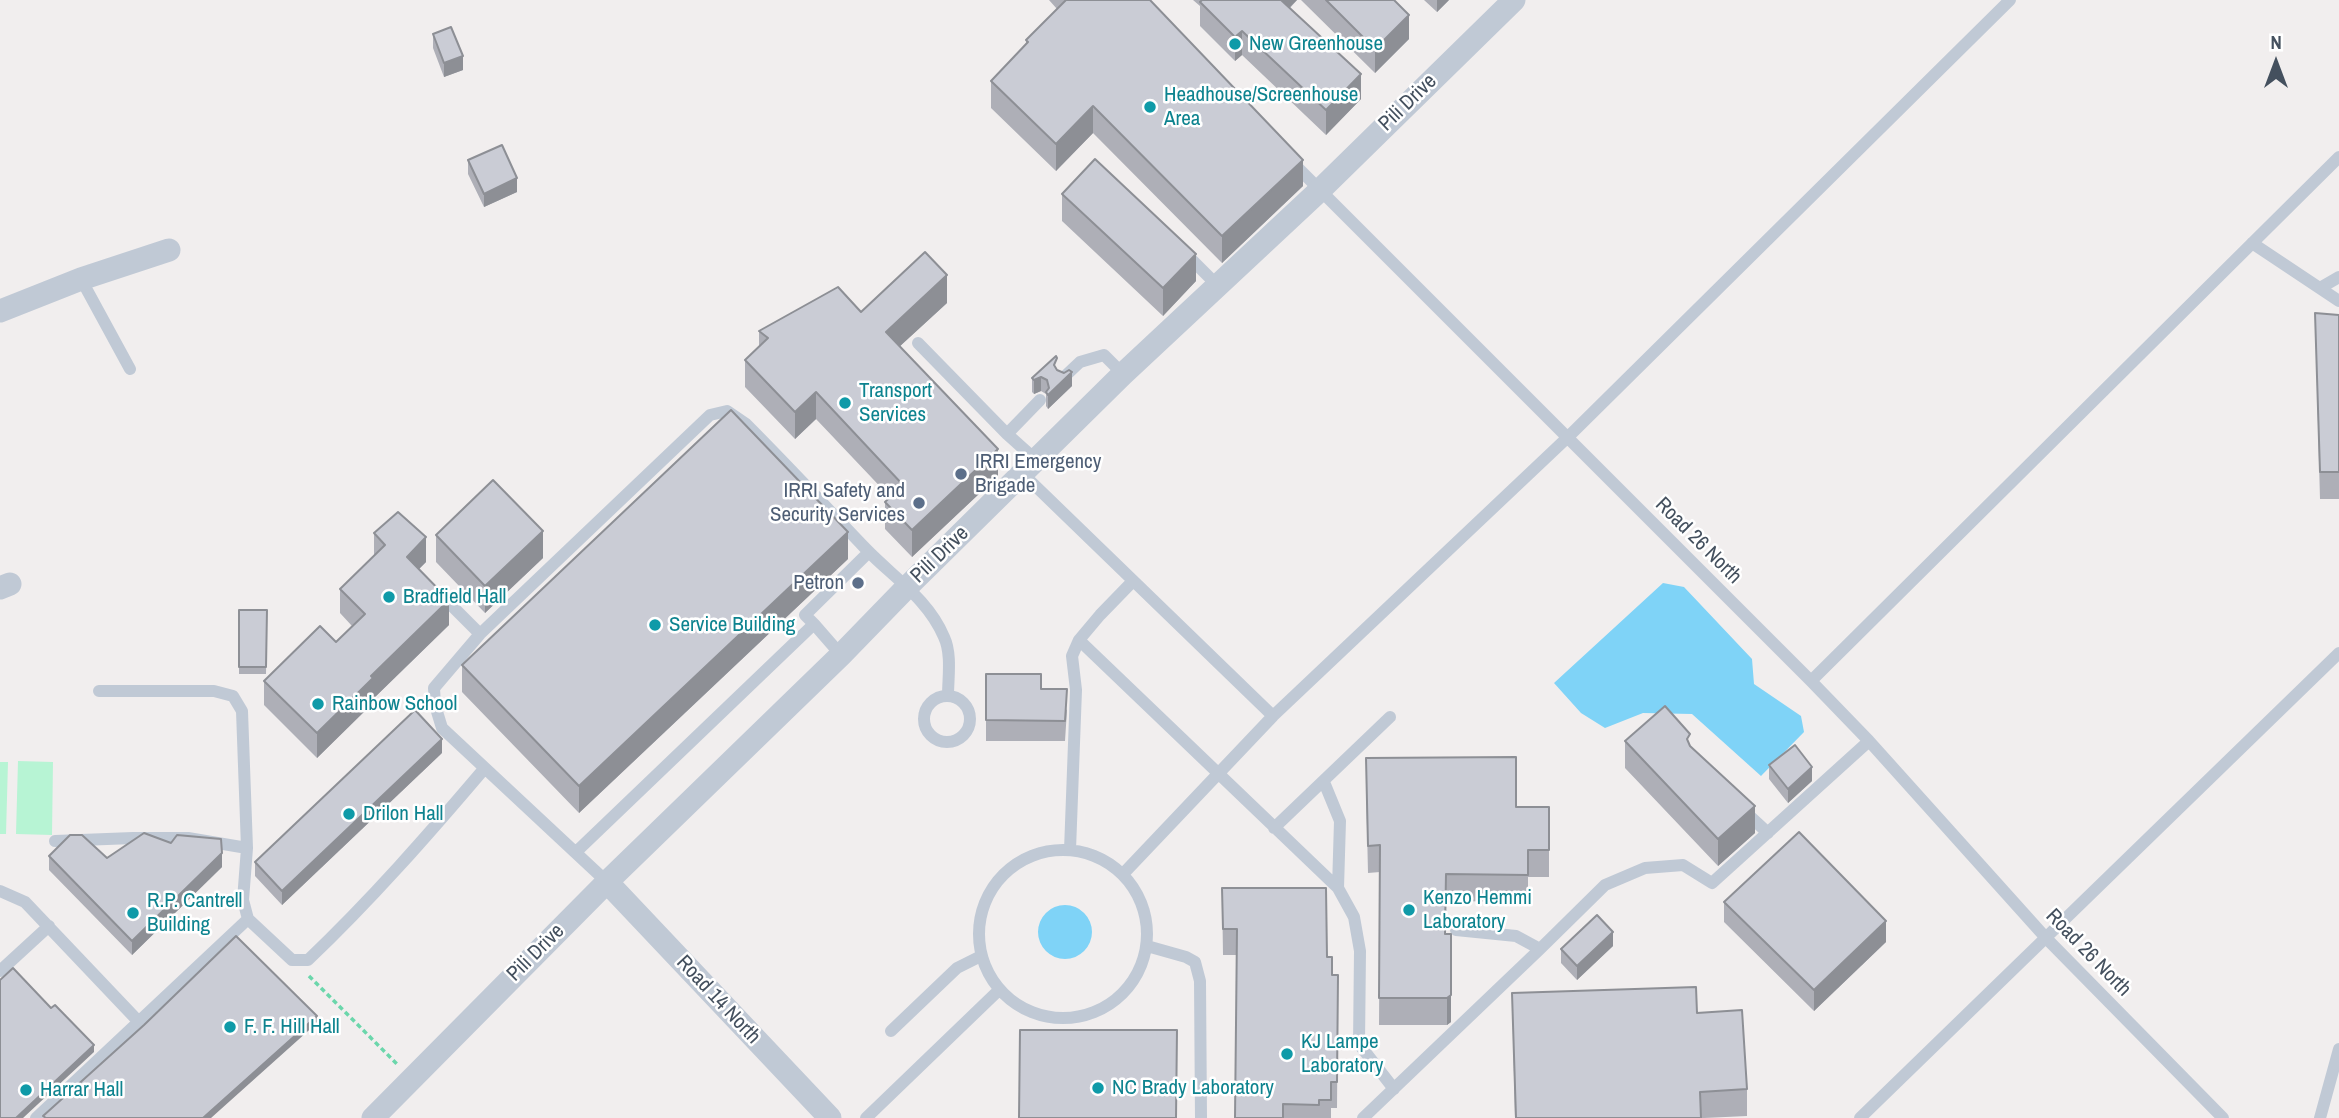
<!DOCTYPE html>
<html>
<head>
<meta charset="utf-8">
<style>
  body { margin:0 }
  #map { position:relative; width:2339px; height:1118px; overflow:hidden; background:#f1eeee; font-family:"Archivo Narrow",sans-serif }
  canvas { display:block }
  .north { position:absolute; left:2241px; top:28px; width:70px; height:70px; -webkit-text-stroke:5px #fff; paint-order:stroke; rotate:0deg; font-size:19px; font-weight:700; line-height:28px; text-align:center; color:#44505e }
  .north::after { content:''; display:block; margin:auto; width:24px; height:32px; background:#44505e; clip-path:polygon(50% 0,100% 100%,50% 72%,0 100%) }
</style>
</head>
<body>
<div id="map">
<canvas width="2339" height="1118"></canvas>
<div class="north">N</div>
</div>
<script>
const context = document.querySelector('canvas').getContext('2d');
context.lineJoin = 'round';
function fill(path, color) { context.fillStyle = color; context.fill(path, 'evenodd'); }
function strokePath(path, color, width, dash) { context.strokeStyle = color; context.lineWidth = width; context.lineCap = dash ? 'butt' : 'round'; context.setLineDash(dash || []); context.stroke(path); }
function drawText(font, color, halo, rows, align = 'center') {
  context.font = font + ' "Archivo Narrow",sans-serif'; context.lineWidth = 5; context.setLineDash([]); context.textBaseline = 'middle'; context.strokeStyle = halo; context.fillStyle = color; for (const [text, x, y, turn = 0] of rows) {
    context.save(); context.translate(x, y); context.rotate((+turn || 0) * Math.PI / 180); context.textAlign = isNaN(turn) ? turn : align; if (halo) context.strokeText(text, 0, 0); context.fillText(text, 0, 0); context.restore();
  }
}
const green = new Path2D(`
  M18 761 53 762 52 835 16 834Z
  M0 762H8L6 834H0Z`);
const water = new Path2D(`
  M1663 583 1684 587 1752 659 1754 684 1801 716 1804 732 1761 776 1692 714 1643 713 1605 728 1581 713 1554 683Z
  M1038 932a27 27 0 1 1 54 0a27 27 0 1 1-54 0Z`);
const path = new Path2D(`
  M309 976 398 1065`);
const lane = new Path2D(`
  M1292 162 1811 681 1869 741 2046 938 2223 1118
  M2252 243 2339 301
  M1184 252 1217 285
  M81 279 130 369
  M2320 288 2339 277
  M918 343 1007 434 1036 460
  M1063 378 1080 362 1104 355 1123 374
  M1007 434 1040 400
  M1023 474 1273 716
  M438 592 480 634
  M814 624 841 655
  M1079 640 1338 888 1354 917 1360 951 1359 1044 1394 1089
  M1811 681 2339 157
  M99 691H214L233 696 242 711 247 848 243 900 248 919 292 960H308C371 900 428 835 484 769
  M924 719a23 23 0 1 1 46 0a23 23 0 1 1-46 0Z
  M1324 782 1340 821 1338 888
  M1743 810 1768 833
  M1274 828 1390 717
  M55 841 133 838H188L247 848
  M979 934a84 84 0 1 1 168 0a84 84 0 1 1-168 0Z
  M1070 850 1076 690 1072 656 1079 640 1100 615 1133 581
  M576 852 814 624 805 615 869 552
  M1123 874 1273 716 1568 437 2010 0
  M607 882 442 728 435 705 434 688 480 634 710 415 727 411 746 424C787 465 826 507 866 549 894 578 928 599 944 637 952 654 948 678 948 696
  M0 891 25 902 139 1022
  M1456 930 1516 936 1540 949
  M1147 946 1186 957 1195 962 1200 981 1201 1118
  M0 971 49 926
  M891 1031 957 968 981 956
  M36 1118 248 919
  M866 1118 999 990
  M1363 1118 1540 949 1605 885 1645 868 1683 865 1712 883 1869 741
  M1860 1118 2339 653
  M2320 1118 2339 1049`);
const street = new Path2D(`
  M0 311 81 279 169 250
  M0 588 10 584
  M607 882 830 1118
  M373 1118 607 882 841 655 908 586 1123 374 1319 191 1514 0`);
const wall = new Path2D(`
  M1049 0H1150L1303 186 1222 263 1093 133 1056 171 991 108V81L1026 45V40L1057 9Z
  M1193 0H1297L1290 8 1361 99 1326 135 1242 55 1235 61 1200 26V6Z
  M1301 0H1394L1409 39 1375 73Z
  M1424 0H1449L1437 12Z
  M433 34 463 70 444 77 433 48Z
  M468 160 517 192 484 207 468 174Z
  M1062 194 1196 281 1163 316 1062 221Z
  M947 303 900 346 998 476 912 557 885 529V502L890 497 816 419 795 439 745 387V360L759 347V331L861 312Z
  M2315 313 2339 315V499H2320Z
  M1057 370 1072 386 1048 409 1046 406V394L1041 391 1034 394 1032 392V378Z
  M374 533 426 562 419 569 449 625 373 699V703L317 758 264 705V681L336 642 352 626 340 613V589L374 556Z
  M436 535 543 558 485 613 436 562Z
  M848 559 579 813 462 692V665Z
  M239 610H267L266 674H239Z
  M986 674 1041 689 1067 710 1065 741H986Z
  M1625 741 1690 746 1755 833 1718 866 1625 768Z
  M442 753 282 905 255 876V862Z
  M1769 765 1812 781 1788 803 1769 779Z
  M1366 785 1516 807H1549V877H1528V902L1446 901V934L1451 1022 1447 1025H1379L1380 872 1368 873Z
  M49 856 107 858 222 867 132 955 49 870Z
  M1222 888 1327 957 1332 975H1338L1337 1108H1331V1118H1235L1237 955H1223Z
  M1724 902 1886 942 1814 1011 1724 922Z
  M1613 946 1577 980 1561 963V949Z
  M1512 993 1697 1013 1747 1089V1116L1704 1118H1515Z`);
const shadedWall = new Path2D(`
  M1277 0H1297L1277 20Z
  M1437 0H1449L1437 12Z
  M1409 15V39L1375 73V49Z
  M1242 31V55L1235 61V37Z
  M463 56V70L444 77V63Z
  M1361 74V99L1326 135V110Z
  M1093 106V133L1056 171V144Z
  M1303 160V186L1222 263V236Z
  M517 178V192L484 207V194Z
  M1196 254V281L1163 316V288Z
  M947 275V303L886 359V332Z
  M1072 372V386L1048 409V395Z
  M1041 377V391L1034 394V380Z
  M816 392V419L795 439V412Z
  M998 449V476L912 557V530Z
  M543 531V558L485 613V586Z
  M848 532V559L579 813V786Z
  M426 537V562L407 581V557Z
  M449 600V625L373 699V703L317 758V733L371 676Z
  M442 739V753L282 905V891Z
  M1812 767V781L1788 803V789Z
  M1755 806V833L1718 866V839Z
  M222 853V867L132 955V941Z
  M1886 921V942L1814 1011V990Z
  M1613 932V946L1577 980V966Z
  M1451 995V1022L1447 1025V998Z
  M317 1016V1023L211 1118H203Z
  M94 1045V1052L23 1118H16Z`);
const building = new Path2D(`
  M1066 0H1150L1303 160 1222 236 1093 106 1056 144 991 81 1028 42 1026 40Z
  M1202 0H1281L1361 74 1326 110 1242 31 1235 37 1200 2Z
  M1326 0H1394L1409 15 1375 49Z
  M451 27 463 56 444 63 433 34Z
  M502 145 517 178 484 194 468 160Z
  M1095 159 1196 254 1163 288 1062 194Z
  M925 252 947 275 886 332 998 449 912 530 885 502 903 485 816 392 795 412 745 360 768 338 759 331 838 287 861 312Z
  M2315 313 2339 315V472H2320Z
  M1056 356 1057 358 1054 365 1057 370 1064 373 1069 370 1072 372 1048 395 1046 392 1049 388 1047 380 1041 377 1034 380 1032 378Z
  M731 410 848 532 579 786 462 665Z
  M493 480 543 531 485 586 436 535Z
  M398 512 426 537 407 557 449 600 371 676 373 678 317 733 264 681 320 626 336 642 365 614 340 589 385 545 374 533Z
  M239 610H267L266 667H239Z
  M986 674H1041V689H1067L1065 721 986 720Z
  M1665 706 1690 734 1687 739 1690 746 1755 806 1718 839 1625 741Z
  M415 710 442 739 282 891 255 862Z
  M1795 745 1812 767 1788 789 1769 765Z
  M1516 757V807H1549V850H1528V875L1446 874 1445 934H1451V995L1447 998H1379L1380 845 1368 846 1366 758Z
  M1799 832 1886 921 1814 990 1724 902Z
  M144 833 171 843 177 835 221 839 222 853 132 941 49 856 70 835H82L107 858Z
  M1222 888H1326L1327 957H1332V975H1338L1337 1082H1331V1100H1319V1105L1283 1104V1118H1235L1237 929H1223Z
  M1597 915 1613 932 1577 966 1561 949Z
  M236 936 317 1016 203 1118H46L43 1116 144 1025Z
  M13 968 51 1008 55 1005 94 1045 16 1118H0V980Z
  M1696 987 1697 1013 1742 1010 1747 1089 1700 1092 1701 1118H1516L1512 993Z
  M1020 1030H1177L1176 1118H1019Z`);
const markers = [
  [1235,44,7,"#0f9aa8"],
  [1150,107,7,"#0f9aa8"],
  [845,403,7,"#0f9aa8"],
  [961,474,7,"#5c6f8a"],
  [919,503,7,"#5c6f8a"],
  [858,583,7,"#5c6f8a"],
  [389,597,7,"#0f9aa8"],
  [655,625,7,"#0f9aa8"],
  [318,704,7,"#0f9aa8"],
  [349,814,7,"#0f9aa8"],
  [1409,910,7,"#0f9aa8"],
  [133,913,7,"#0f9aa8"],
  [230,1027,7,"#0f9aa8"],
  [1287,1054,7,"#0f9aa8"],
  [1098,1088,7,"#0f9aa8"],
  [26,1090,7,"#0f9aa8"]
];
const cultureNames = [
  ["New Greenhouse",1249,44],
  ["Headhouse/Screenhouse",1164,95],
  ["Area",1164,119],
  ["Transport",859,391],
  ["Services",859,415],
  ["Bradfield Hall",403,597],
  ["Service Building",669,625],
  ["Rainbow School",332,704],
  ["Drilon Hall",363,814],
  ["Kenzo Hemmi",1423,898],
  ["Laboratory",1423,922],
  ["R.P. Cantrell",147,901],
  ["Building",147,925],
  ["F. F. Hill Hall",244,1027],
  ["KJ Lampe",1301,1042],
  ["Laboratory",1301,1066],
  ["NC Brady Laboratory",1112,1088],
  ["Harrar Hall",40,1090]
];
const streetNames = [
  ["Pili Drive",1408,103,-44],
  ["Road 26 North",1698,541,45],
  ["Pili Drive",940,555,-44],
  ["Pili Drive",536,953,-45],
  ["Road 26 North",2088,953,46],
  ["Road 14 North",718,1000,47]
];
const serviceNames = [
  ["IRRI Emergency",975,462,"left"],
  ["Brigade",975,486,"left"],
  ["IRRI Safety and",905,491],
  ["Security Services",905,515],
  ["Petron",844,583]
];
fill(green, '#b7f4d4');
fill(water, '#7fd3f7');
strokePath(path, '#6bd6ab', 3.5, [5, 3.5]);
strokePath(lane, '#c0c9d5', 12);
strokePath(street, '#c0c9d5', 23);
fill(wall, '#aeafb7');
fill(shadedWall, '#8d8f95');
fill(building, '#caccd5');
strokePath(building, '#8d8f95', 2);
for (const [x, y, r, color] of markers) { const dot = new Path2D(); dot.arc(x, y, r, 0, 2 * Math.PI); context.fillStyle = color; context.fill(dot); strokePath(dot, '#fff', 2.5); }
drawText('21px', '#0d838f', '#fff', cultureNames, 'left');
drawText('21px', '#44505e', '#fff', streetNames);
drawText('21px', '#4e5e75', '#fff', serviceNames, 'right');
</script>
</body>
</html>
